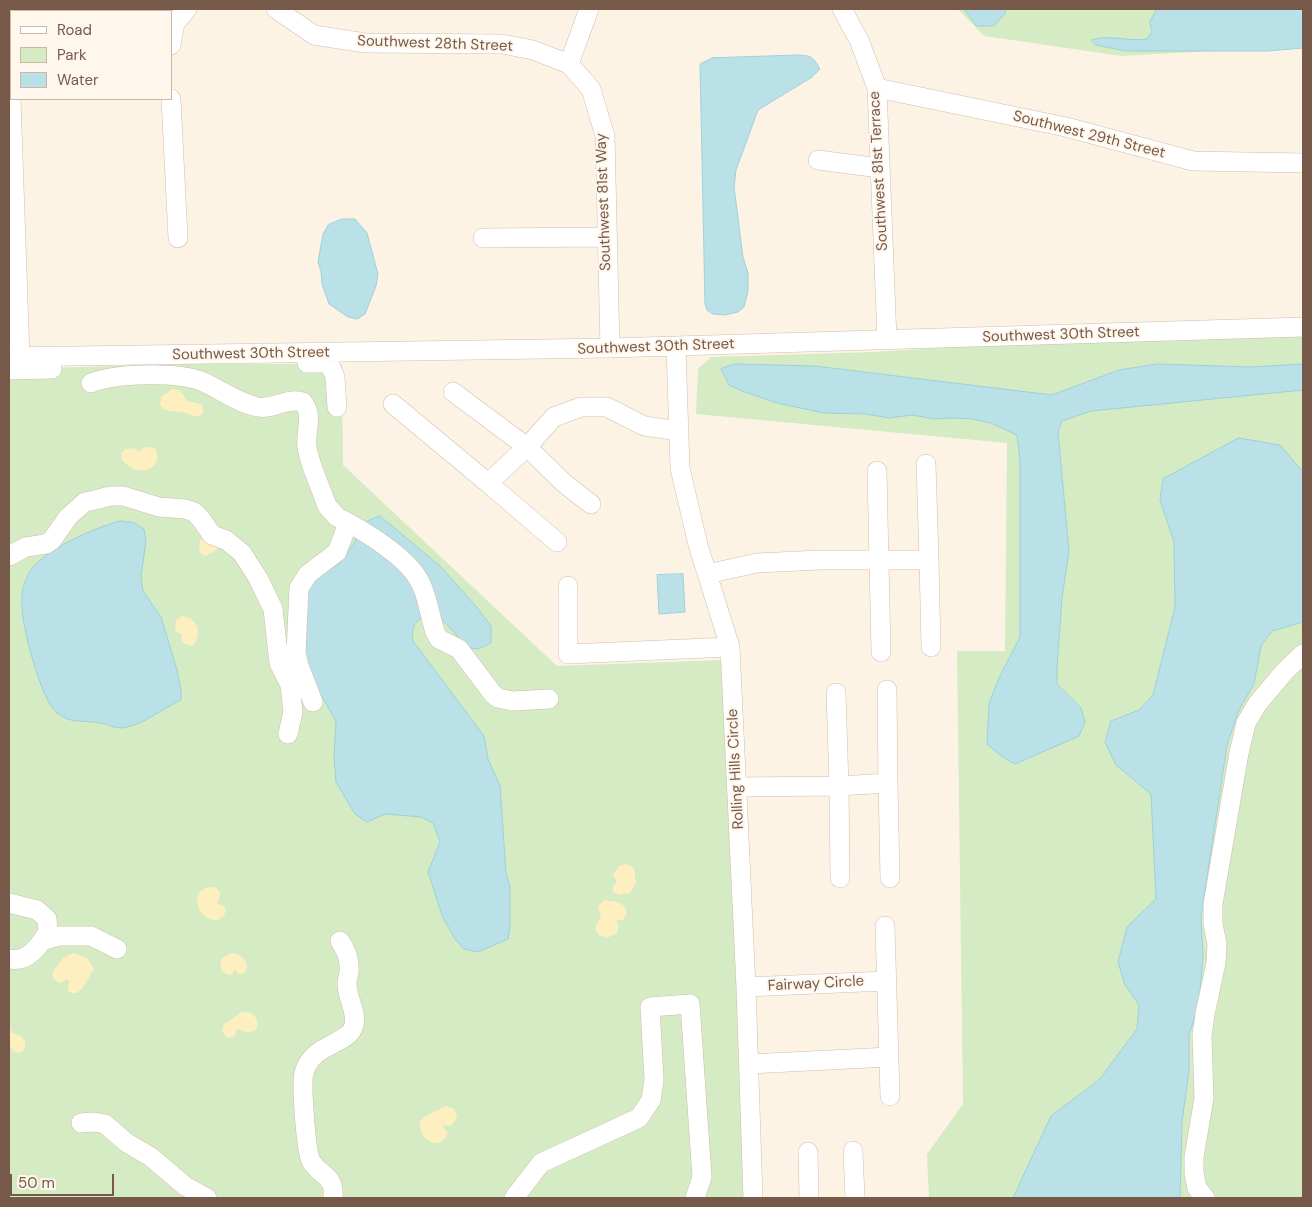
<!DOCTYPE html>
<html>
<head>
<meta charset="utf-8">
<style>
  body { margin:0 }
  #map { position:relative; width:1312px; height:1207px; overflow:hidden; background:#fdf3e5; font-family:"DM Sans",sans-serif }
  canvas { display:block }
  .frame { position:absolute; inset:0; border:10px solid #775949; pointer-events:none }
  .legend { position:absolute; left:10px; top:10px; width:162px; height:90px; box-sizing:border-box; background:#fff7ec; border:1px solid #c9b8ab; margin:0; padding:6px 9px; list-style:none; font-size:15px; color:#775949 }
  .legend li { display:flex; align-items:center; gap:10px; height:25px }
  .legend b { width:25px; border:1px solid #c9b8ab }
  .scale { position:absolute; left:10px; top:1174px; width:104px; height:22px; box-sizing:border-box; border:2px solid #775949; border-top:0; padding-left:6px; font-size:15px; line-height:18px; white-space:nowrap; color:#775949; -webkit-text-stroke:4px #fff7ec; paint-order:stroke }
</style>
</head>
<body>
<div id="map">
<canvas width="1312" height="1207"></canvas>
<div class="frame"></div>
<ul class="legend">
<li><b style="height:6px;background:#fff"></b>Road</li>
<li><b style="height:14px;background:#d4ebc3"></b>Park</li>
<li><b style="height:14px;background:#b9e1e7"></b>Water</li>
</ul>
<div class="scale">50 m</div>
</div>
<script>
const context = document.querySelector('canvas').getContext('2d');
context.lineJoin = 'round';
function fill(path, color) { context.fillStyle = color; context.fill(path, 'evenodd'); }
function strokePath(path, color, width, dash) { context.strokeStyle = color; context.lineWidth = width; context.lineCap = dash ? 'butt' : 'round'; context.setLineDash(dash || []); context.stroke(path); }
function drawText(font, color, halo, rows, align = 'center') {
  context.font = font + ' "DM Sans",sans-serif'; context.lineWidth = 4; context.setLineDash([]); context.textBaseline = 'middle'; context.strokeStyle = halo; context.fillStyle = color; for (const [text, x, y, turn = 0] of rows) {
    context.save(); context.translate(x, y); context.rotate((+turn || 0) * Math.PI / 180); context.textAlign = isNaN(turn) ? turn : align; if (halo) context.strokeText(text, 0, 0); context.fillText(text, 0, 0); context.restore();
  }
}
const green = new Path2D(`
  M958 9H1303V46L1122 56 984 36Z
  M1303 335V1198H929L927 1154 963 1104 957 651H1005L1007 443 696 414 698 369 711 357 874 352 1023 342Z
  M184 364H342L343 465 557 666 723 660 745 1198H9V369Z`);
const sand = new Path2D(`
  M171 390C181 388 182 394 187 401L201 404 203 407V414L196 417 183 412 169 411 163 409 160 405 161 397Z
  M148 447 155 448 158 456C154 477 133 473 122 460L121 454 125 449 134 448 139 452 143 448Z
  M202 537 218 544C218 552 211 552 205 556L200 553 199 543Z
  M182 616C198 617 203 635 192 646L183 643 181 639 182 634 178 633 175 630 176 620Z
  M626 864 634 868 636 883 630 893 619 895 613 892V886L617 882 613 875 619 866Z
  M214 887C223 891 220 897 217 904L223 905 226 909 224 916C205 934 180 887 214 887Z
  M605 900C615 902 625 901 627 913L623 920H616L619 927 617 933 607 938 599 935C593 928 596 924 601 917L598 909 599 905Z
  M74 953 87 958 94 969 82 989 76 993H71L68 991 69 980 67 979 61 983 54 980 52 974C58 964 62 956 74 953Z
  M231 953C240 954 247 958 247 968L243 974H239L234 970 233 974 229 975C220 972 219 965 222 958Z
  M242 1012C253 1011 261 1019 256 1030L248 1033 237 1029 235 1036 229 1038 225 1036 222 1031 223 1025Z
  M9 1025 12 1033 21 1036 25 1041V1048L22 1052H14C7 1044 9 1035 9 1025Z
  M446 1106 454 1109 457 1115 456 1120 450 1126 442 1125 448 1133C440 1153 418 1140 420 1121L426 1116Z`);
const water = new Path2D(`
  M964 9H1004L1006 12 994 26H977Z
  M1157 9H1303V48L1268 51H1126L1096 45 1091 40C1110 34 1128 42 1147 39L1152 32 1150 22Z
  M799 55C812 56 813 57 820 69L812 77 758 110 736 170 734 187 743 257 748 273V291L744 307 738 312 725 315 713 314 707 310 705 304 700 64 712 58Z
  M342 219H355L367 233 378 274 376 286 365 314 357 319 348 317 329 304 322 284 321 271 318 262 323 234 328 225Z
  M734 364 815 366 1052 395 1119 370 1157 364 1251 367 1303 364V390L1091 411 1062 421 1058 432 1069 551 1062 598 1057 668V684L1081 708 1085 722 1079 736 1015 764 1001 756 987 744 989 703 999 678 1020 637V461L1017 435 991 423 972 419 953 418 934 419 912 415 889 418 866 414 824 413 777 403 742 391 729 385 721 369Z
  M1239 438 1280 445 1303 472V622L1272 631 1261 646 1254 684 1238 712 1227 745 1201 917 1203 957 1199 1003 1189 1035V1071L1182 1122 1180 1198H1013L1051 1116 1099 1080 1137 1029 1139 1005 1125 985 1118 962 1127 927 1156 899 1151 794 1116 765 1105 742 1111 721 1139 710 1153 695 1175 607 1174 542 1160 500 1163 479Z
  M380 516 440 566 475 605 491 626V643C484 646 477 652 469 647 454 639 441 604 419 620 412 625 412 634 413 641L484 736 488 759 500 786 506 872 510 887V927L508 939 478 952 464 949 455 939 443 918 428 872 440 842 433 823 421 817 385 814 367 822 355 814 336 782 334 758 336 721 304 665 306 599 310 582 340 563 354 543 363 523Z
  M120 521 132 522 144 529 146 540 141 577 143 591 161 617 177 670 181 691V700C163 708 146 723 127 727 117 730 110 725 101 723 91 721 81 722 71 720 67 719 61 716 57 713 41 700 22 627 22 606 21 594 23 584 29 573 42 550 94 528 120 521Z
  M683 574 685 612 659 614 657 575Z`);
const minor = new Path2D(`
  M276 9 314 35 365 43 502 44 533 50 569 64 591 89 605 136 610 348
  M842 9 859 40 877 88 887 340
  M171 45 175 23 187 9
  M569 64 589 9
  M877 88 1066 127 1193 161 1303 163
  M171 99 178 238
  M11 100 20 357
  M818 160 880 168
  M483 238 606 237
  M676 346 680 468 698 545 730 647 746 987 753 1198
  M9 357 610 348 1303 327
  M307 363H329L335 377 337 407
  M9 370 52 369
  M91 383C116 373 176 372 201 381 220 389 238 403 258 407 273 410 287 397 303 402 314 416 305 431 307 447 310 467 321 487 327 506L337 517C360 528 400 553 415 574 427 590 429 613 435 632L439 639 459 649 493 694 498 698 512 701 549 699
  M453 392 527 447 554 417 581 407H607L644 426 679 431
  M393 404 488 483 527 447 565 484 591 504
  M926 464 929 560
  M877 471 881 652
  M488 483 557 542
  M9 556 26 547 46 544 52 540 68 517 85 502 95 500 110 496H123L159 507 185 509 194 512 201 519 212 535 226 540 242 553 258 578 273 609 279 663 290 685 293 712 288 734
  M707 574 757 563 820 560H929L931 647
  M568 586V654L730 647
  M887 690 888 783
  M836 693 839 786 888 783 890 878
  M313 702 299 666 296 653 299 588 308 574 337 552 348 523
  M737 787 839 786 840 878
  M9 903 37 910 47 919 48 932C39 946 28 963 9 959
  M885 926 890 1096
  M42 941 59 936H91L117 949
  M746 987 886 981
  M749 1064 889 1057
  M81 1123 94 1122 105 1124 127 1143 151 1157 185 1186 207 1198
  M853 1151 855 1198
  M808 1152 809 1198
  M333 1198C335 1174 320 1177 311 1161 306 1151 301 1084 304 1073 311 1043 350 1045 354 1025 357 1011 347 998 347 984 347 981 348 977 349 973 350 960 347 952 340 941
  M514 1198 541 1163 639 1118 651 1100 654 1080 650 1007 690 1004 702 1177 695 1198
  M1205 1198 1197 1188 1194 1173V1157L1204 1098 1202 1036 1205 1014 1216 963 1217 944 1213 924V904L1239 753 1246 723 1258 703 1285 671 1303 654`);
const streetNames = [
  ["Southwest 28th Street",435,44,2],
  ["Southwest 29th Street",1089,135,14],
  ["Southwest 81st Terrace",879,171,-93],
  ["Southwest 81st Way",604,202,-92],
  ["Southwest 30th Street",1061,335,-2],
  ["Southwest 30th Street",656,347,-2],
  ["Southwest 30th Street",251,354,-1],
  ["Rolling Hills Circle",736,769,-93],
  ["Fairway Circle",816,984,-3]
];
fill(green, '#d4ebc3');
fill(sand, '#fdefbf');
fill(water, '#b9e1e7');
strokePath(water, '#9fd1d9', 1);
strokePath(minor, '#d1bdad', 20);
strokePath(minor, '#fff', 19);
drawText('15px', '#775949', '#fff7ec', streetNames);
</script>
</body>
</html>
